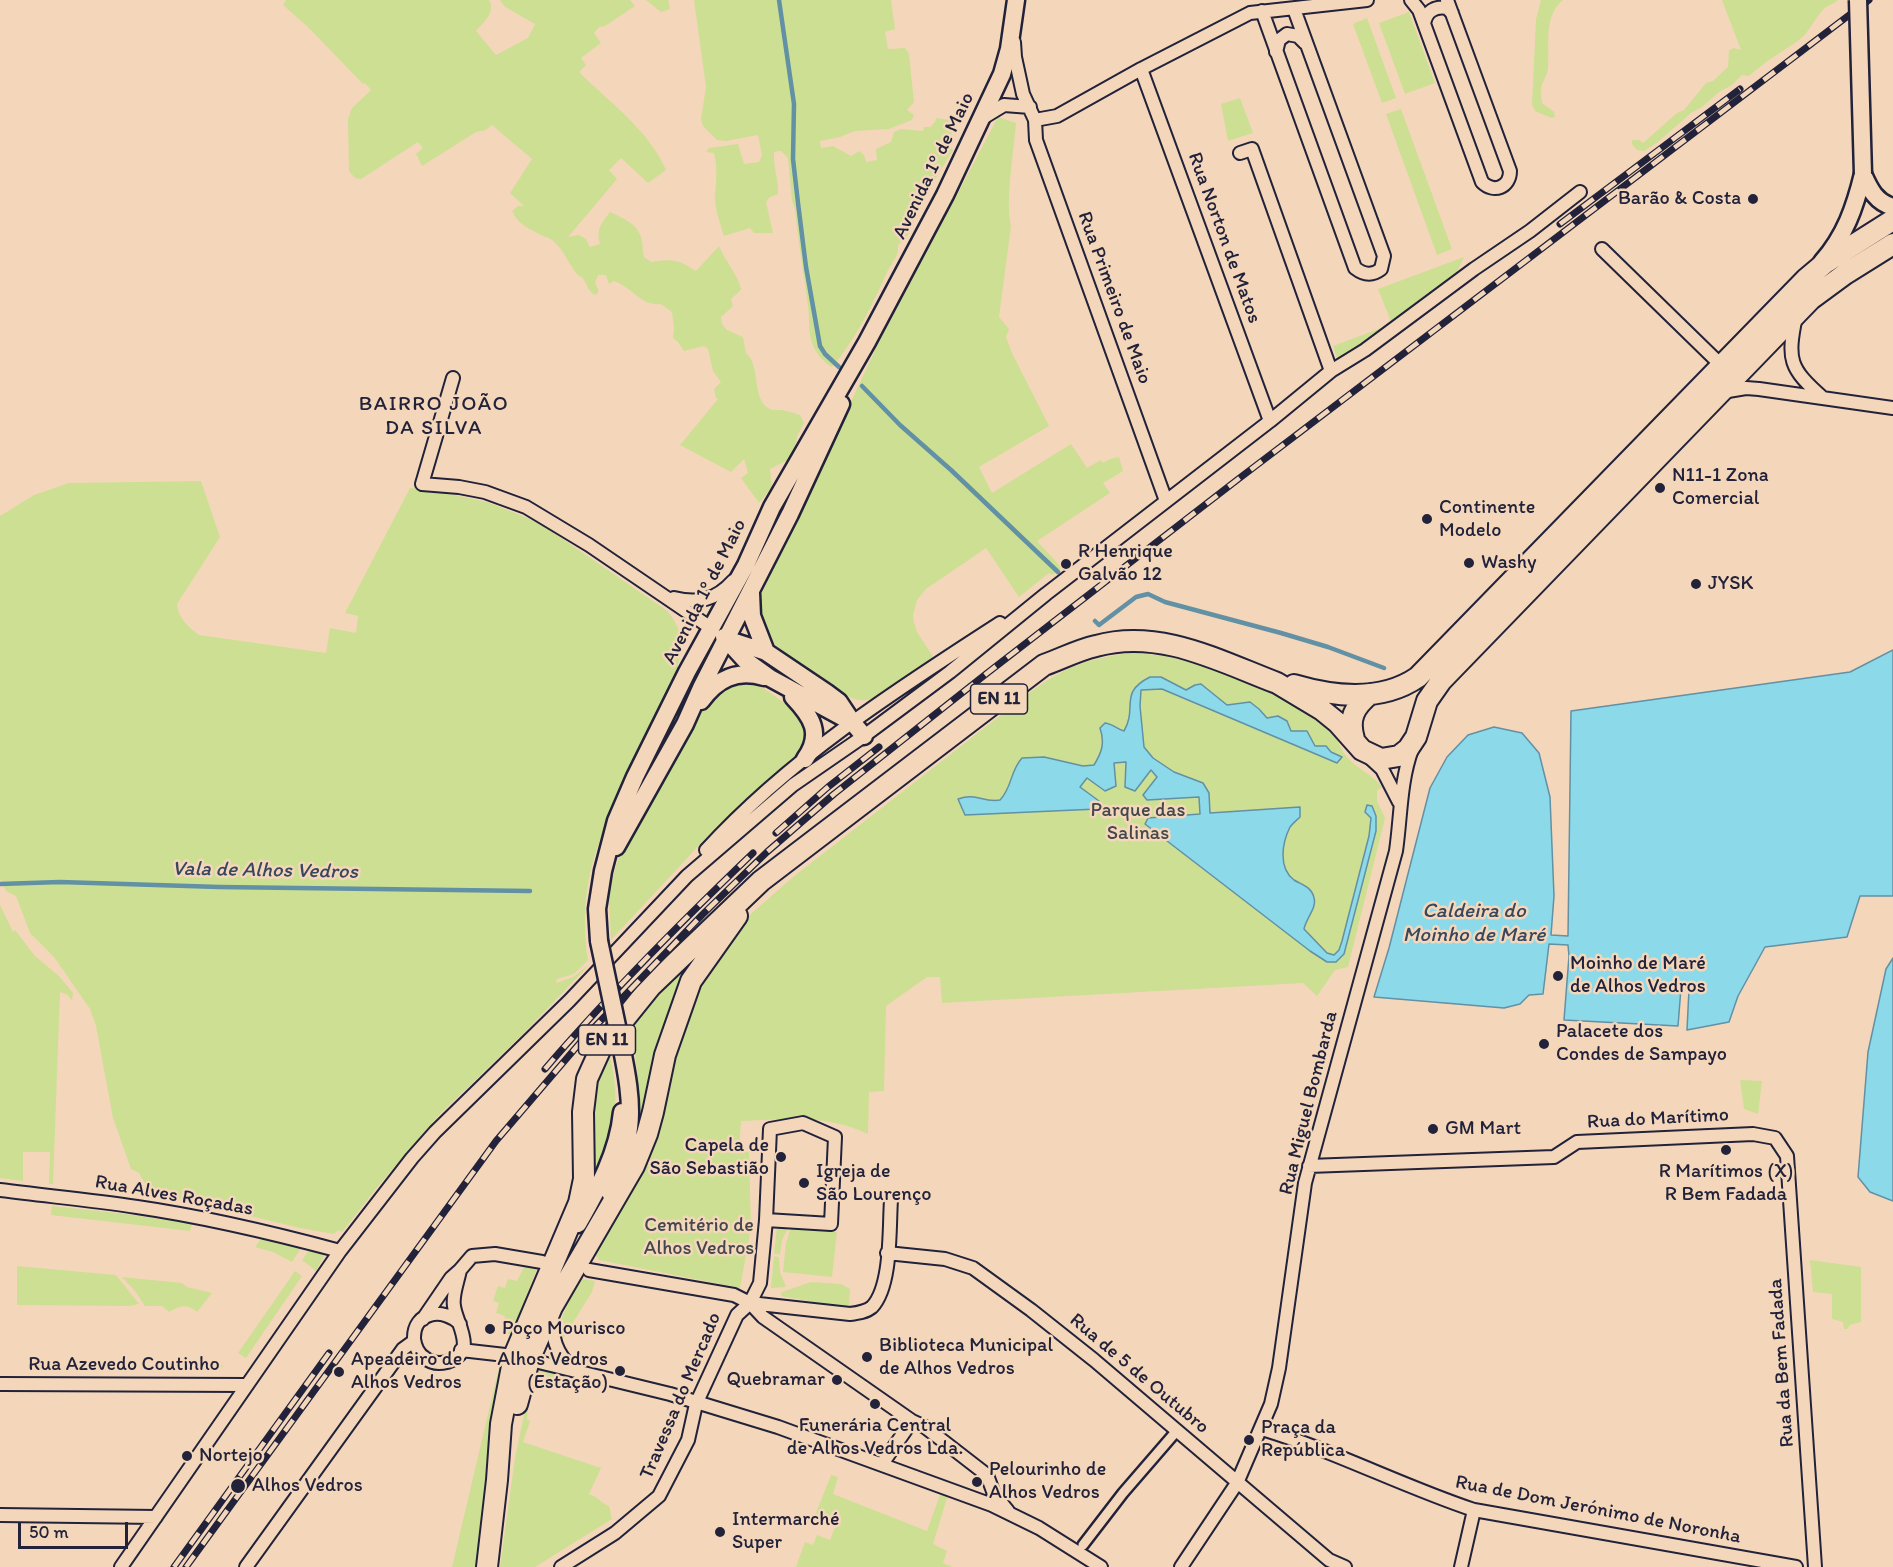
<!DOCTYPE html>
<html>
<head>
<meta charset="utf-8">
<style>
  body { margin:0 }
  #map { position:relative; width:1893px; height:1567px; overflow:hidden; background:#f4d7ba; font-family:Itim,sans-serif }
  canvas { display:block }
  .scale { position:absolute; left:18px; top:1522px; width:110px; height:27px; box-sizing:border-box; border:3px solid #22223b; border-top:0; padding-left:8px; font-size:18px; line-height:21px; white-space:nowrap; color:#22223b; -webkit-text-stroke:4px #f4d7ba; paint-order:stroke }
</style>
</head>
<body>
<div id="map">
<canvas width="1893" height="1567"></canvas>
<div class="scale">50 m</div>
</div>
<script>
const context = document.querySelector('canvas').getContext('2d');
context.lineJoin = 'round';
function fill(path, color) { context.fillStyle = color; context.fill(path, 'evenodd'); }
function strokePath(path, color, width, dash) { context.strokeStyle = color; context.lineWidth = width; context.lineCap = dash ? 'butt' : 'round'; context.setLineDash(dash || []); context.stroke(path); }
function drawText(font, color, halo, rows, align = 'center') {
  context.font = font + ' Itim,sans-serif'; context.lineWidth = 5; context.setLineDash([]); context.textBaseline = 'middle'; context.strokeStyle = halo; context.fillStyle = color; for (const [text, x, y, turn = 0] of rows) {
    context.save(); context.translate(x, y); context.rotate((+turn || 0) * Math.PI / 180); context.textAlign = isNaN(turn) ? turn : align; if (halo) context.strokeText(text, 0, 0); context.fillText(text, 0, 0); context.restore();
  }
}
const green = new Path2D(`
  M286 0H489C496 12 484 22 476 31L496 55 528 38 535 24 505 7 500 0H630L635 6 605 26 599 27 594 33 601 43 581 58 586 65 579 72C610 103 648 129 666 170L648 183 621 158 609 170 617 179 568 237 579 235 586 239 590 247 600 244C596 229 601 224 610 212 622 218 637 223 641 237 643 243 642 250 644 257L651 262C672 259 677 259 696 271L719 246C724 259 741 280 741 290L731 299 733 306 721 317 722 324 727 330 743 337 746 353C762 366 750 404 773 410 774 410 781 410 782 410 788 411 794 413 800 415L804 423 797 436 796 443 788 460 770 469 772 487 759 503 741 478 748 473 744 459 731 472 680 445 718 399 716 398 714 389 721 382 713 371 708 349 704 346 684 351 678 342 673 338 674 328 672 312 661 304C642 307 632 287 614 281L609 284 606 275H598L595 283 598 289V293L595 295C588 291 588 286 584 280 582 276 580 277 577 274 568 264 564 249 552 240 549 237 543 237 539 234 528 228 518 224 512 211L518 206H524L510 193 532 159 492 125 486 130 476 132 422 166 416 154 423 148 418 142 361 179 355 178 349 171 348 119 352 108 371 90 365 83 363 84 308 27 283 5Z
  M646 0H668L670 9 661 12Z
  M694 0H891L895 29 885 32 888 49 905 48 909 54 914 102 907 110 914 115 912 120 889 129 855 131 840 137 820 141 821 148 833 146 851 156 859 151 864 155 866 162 877 160 876 149 891 142 894 132 901 129 923 131 924 127H930L935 122 936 118 958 121 947 143 953 150 925 196 908 235 898 245C899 256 893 261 888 270 873 304 856 339 832 367 824 363 815 352 812 343 808 332 810 318 808 306 804 273 798 241 795 209L792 201 788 158 781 151 774 152C773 167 779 180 778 194L770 197 766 202 773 233H754L750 228 724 236C720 223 715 210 715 197 716 182 718 169 714 153L706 152 709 148 738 144 744 164 759 162 762 155 758 135 726 141 717 140 703 126 701 119 706 87Z
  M1541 0H1563C1543 17 1550 43 1548 67 1548 75 1542 81 1541 89 1540 93 1542 99 1542 103L1554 112 1555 117 1551 118 1535 111 1532 105 1536 19Z
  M1722 0H1838C1834 4 1830 4 1826 7 1815 16 1811 31 1799 40 1782 52 1764 62 1749 76L1742 75 1732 85 1719 92 1702 107 1691 113 1658 142 1644 151 1637 150 1632 144V140H1639L1643 143 1677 113 1684 110 1706 83 1713 81 1728 67 1729 50 1734 48 1741 50Z
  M1409 12 1435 83 1405 94 1379 23Z
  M1367 18 1396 98 1382 103 1353 24Z
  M1240 98 1253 133 1228 141 1221 104Z
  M1401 109 1452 249 1437 255 1386 114Z
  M998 117 1016 123C1014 149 1005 203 1011 226L999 317 1009 329 1006 337 1012 353 1049 426 979 467 992 493 1071 444 1087 468 1101 460 1103 463 1110 459 1119 457 1123 471 1103 483 1110 493 1037 541 1062 568 1052 575 1049 573 1019 597 986 548 926 589 917 600 913 615 914 623 917 632 932 655V660L882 695C873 699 865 702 855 699 837 695 786 653 769 640L764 634 758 602 876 348Z
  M1464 257 1454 279 1393 325 1338 361 1333 346 1392 324 1378 289Z
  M201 481 220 537 177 604C178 618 188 627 199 635L326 653 330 628 356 633 358 616 345 613 410 488 444 490 445 493 487 502 530 519 551 531 666 610C682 627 685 646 677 668 664 697 652 727 638 756 603 828 576 877 588 960L574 974 557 979 556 983 573 977 589 965 523 1034 441 1113 379 1185 342 1232 338 1230 334 1234 300 1228 154 1193 148 1189 139 1173 131 1169 113 1118 96 1026 90 1009 54 957 30 933 16 896 6 891 0 879V516L34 495 69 483Z
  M1132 653C1147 654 1162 655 1177 659 1212 667 1303 703 1328 726 1337 735 1339 748 1347 757 1357 769 1372 774 1382 787L1377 791V801L1385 818 1348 967 1335 970 1317 996 1303 983 942 1003 940 977H927L886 1006 884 1091 869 1092 868 1134C827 1114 784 1119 741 1121L739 1151 749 1152 751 1228 740 1288 599 1260 595 1254 643 1166 678 1037 696 988 726 941 753 912 793 877 1033 690C1067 666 1090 658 1132 653Z
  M736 681 752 682 760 686 798 712 806 725 807 740 797 758 717 826 611 940 609 901 611 884 620 852 708 698Z
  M0 905 13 932 15 930 35 956 59 976 73 993 72 1001 68 995 60 992 53 1184H49L50 1152H23V1181L0 1178Z
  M699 953 637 1138C640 1099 638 1062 630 1024L669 980Z
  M608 1048C622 1102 615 1126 597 1177L591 1175 590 1100Z
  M1740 1080 1762 1081 1758 1114 1744 1109Z
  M52 1206 126 1214 192 1224 190 1231 51 1215Z
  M777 1226H789L782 1240 780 1254H774Z
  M791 1227 837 1232 832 1277 783 1272 786 1243Z
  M264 1239 301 1248 292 1262 273 1252 255 1247 260 1240Z
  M309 1250 322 1253 324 1256 316 1271 302 1260Z
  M774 1256 779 1257 780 1272 786 1287 771 1288Z
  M1810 1260 1861 1267V1322L1850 1325 1847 1329H1844L1843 1322 1832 1319V1294L1813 1292Z
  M525 1265 538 1266 525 1299 517 1335 505 1334 506 1326 503 1325 505 1316 496 1313 499 1303 493 1301 498 1286 505 1288 508 1279 517 1281Z
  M17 1266 116 1275 139 1304 129 1306 17 1305Z
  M295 1271 302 1276 246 1358 238 1353Z
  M122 1277 182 1283 187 1287 212 1293 197 1312C186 1303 180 1306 169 1312L162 1306H145L135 1291Z
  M582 1279 595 1281 592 1292 564 1337 560 1339C555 1324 573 1292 582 1279Z
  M811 1282 841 1284 850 1289 849 1306 848 1308 781 1296 782 1292Z
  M501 1359 503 1363 476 1567H452Z
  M176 1362H216L224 1366 219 1369 180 1368 177 1366Z
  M535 1369 554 1374 551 1387 531 1382Z
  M530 1386 527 1419 530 1421 523 1442 601 1468 589 1494C598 1497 601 1503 609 1506L612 1519 535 1567H500L515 1458Z
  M831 1475 838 1477 833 1494 927 1531 941 1492 948 1495 933 1544 947 1551 943 1563 952 1567H796L805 1542 813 1545 817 1535 830 1540 836 1524 815 1515Z`);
const water = new Path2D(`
  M1893 650V896H1860L1847 937 1765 947 1738 996 1729 1022 1687 1030 1689 989 1681 988 1678 1026 1564 1020 1569 956 1568 945 1549 944 1543 994 1529 995 1520 1004 1504 1008 1374 997 1389 948 1430 788 1447 757 1468 735 1494 727 1522 733 1539 753 1550 797 1554 896 1551 935 1568 936 1571 711 1850 672Z
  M1150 677H1161L1186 690 1195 685 1201 684 1227 705 1250 702 1259 709 1267 718 1278 716 1287 721 1291 731H1307L1315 746H1326L1331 752 1342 757 1337 763 1162 689 1141 690 1140 706 1144 747 1153 758 1174 772 1203 783 1209 793 1210 813 1300 807V817C1297 820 1293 823 1290 827 1282 843 1278 868 1294 880 1302 885 1312 887 1314 898 1317 908 1306 918 1304 929L1327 953 1334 955 1339 950 1342 941 1369 836 1371 818 1365 812 1367 805 1372 806 1376 816V831L1344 954 1336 962H1327L1310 951 1145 824 1148 818 1200 814 1199 797 1147 800 1143 795 1157 777 1151 770 1135 791 1125 787 1126 762 1114 763 1116 786 1105 791 1087 778 1080 787 1099 801 1097 809 965 815 958 799C977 792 982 803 1000 800 1012 788 1010 771 1022 758L1044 757 1083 766 1094 765C1102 752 1105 743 1100 728L1105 723C1113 724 1117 729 1124 731 1138 707 1118 693 1150 677Z
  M1893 958V1201L1870 1192 1858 1177 1868 1052 1886 969Z`);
const stream = new Path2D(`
  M779 0 794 104 793 159 798 203 806 267 820 346 825 354 839 367
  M862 386 900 425 951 470 1058 572
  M1095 621 1099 625 1136 597 1148 594 1165 602 1281 633 1328 647 1384 668
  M0 884 60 882 219 887 530 891`);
const pedestrian = new Path2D(`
  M1083 1545 1123 1493 1174 1434`);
const minor = new Path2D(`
  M1411 0 1419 10 1482 182C1494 194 1510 187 1510 171L1447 0
  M1262 11 1355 268C1364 275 1372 276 1381 269L1384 256 1294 9
  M1424 24C1426 11 1435 6 1447 8L1452 13
  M1014 42 1015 57 1023 94 1035 120 1036 140 1166 501
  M1276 52 1279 40 1287 34 1298 36 1305 43
  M1141 69 1270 421
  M981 119 1004 105 1030 107
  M1035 120 1057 116 1141 69 1250 13 1367 0
  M1602 249 1721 365
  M1796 316C1787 360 1789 368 1823 398
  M1331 371 1365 350 1474 269 1530 231 1580 192
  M453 378 422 484 459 487 485 492 526 507 589 545 711 628
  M1722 392 1746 388 1759 389 1893 408
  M674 598C698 604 716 600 733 581
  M1369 757 1382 769 1399 802
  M706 850C790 758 896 690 1000 623
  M1309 1166 1554 1157 1577 1142 1753 1134 1775 1138 1787 1156 1815 1567
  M0 1190C46 1196 92 1200 137 1207 206 1217 273 1233 340 1251
  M887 1253 945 1259 973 1268 1031 1310 1094 1360 1329 1560 1345 1567
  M460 1270 472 1256 495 1254 542 1262
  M589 1270 734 1295 750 1303 850 1314C858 1313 866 1312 872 1307 892 1286 889 1228 891 1200
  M750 1303 763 1317 912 1421
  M552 1313C552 1339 555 1351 573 1370
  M423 1319 451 1278 460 1270C458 1281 452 1295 454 1306 456 1324 479 1352 447 1362 439 1364 431 1363 425 1358 418 1354 415 1346 414 1339 413 1311 444 1307 460 1324
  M461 1350 514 1356 670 1394 778 1427 992 1505 1039 1528 1101 1567
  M0 1384 247 1385
  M1262 1429C1335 1451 1402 1486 1474 1510L1796 1567
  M882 1464 912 1421 925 1427 987 1475 994 1494 1008 1511
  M0 1515 156 1517
  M121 1567 340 1251 412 1158 435 1132 569 1001 687 876 793 785 864 736 950 672 1046 594 1270 421 1331 371 1252 149 1240 153
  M246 1567 403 1349 414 1341
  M561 1567 615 1533 659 1496 688 1440 696 1404 737 1315 750 1303 760 1283 766 1220 770 1129 803 1123 835 1137 831 1224 766 1220
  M1181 1567 1237 1483 1271 1404 1279 1368 1305 1183 1396 851C1401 816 1400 782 1412 749
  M1461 1567 1474 1510`);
const secondary = new Path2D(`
  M1863 174C1870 190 1876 202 1893 207
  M1822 262C1845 236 1855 207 1863 174
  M751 593 752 616 766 652
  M724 637 745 660 770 678 853 723
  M726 639 766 652 827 693 839 702 853 723 864 736
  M793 697C812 717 823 734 805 759
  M701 701C717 679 736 669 764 677
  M616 847 685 724 701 688 790 514 841 404
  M599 941 597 909 603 871 616 821 635 777 687 672 746 565 772 507 867 342 945 195 1002 74 1009 49 1016 0
  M610 1193C635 1133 634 1108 621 1045
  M578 1224C598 1189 618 1153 622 1112`);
const primary = new Path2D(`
  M1294 685C1335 697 1382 702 1418 677L1806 279 1825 263 1893 220
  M1354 739C1348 719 1354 707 1370 694
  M517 1404 529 1360 552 1307 634 1166 647 1134 653 1112 665 1055 691 981 737 916
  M487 1567 497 1480 501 1424 514 1356 579 1203 584 1179 583 1112 587 1079 601 1048 651 986 761 881 1044 665C1061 659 1078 650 1096 646 1159 628 1219 661 1277 683L1322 710 1338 723 1362 750 1381 759 1399 756 1408 749 1416 737 1427 701 1441 681 1811 299 1845 274 1893 244`);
const rail = new Path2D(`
  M1560 224 1740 89
  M776 833 828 787 879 747
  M545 1069C610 993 681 922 753 853
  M174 1567 329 1353
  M186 1567 496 1141 585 1037 702 915 767 852 834 794 986 674 1237 480 1869 0`);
const secondaryBridge = new Path2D(`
  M1858 0 1863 174
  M599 941 621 1045`);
const markers = [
  [1753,199,6,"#22223b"],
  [1660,488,6,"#22223b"],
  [1427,519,6,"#22223b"],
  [1469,563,6,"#22223b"],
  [1066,564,6,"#22223b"],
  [1696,584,6,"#22223b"],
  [1558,976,6,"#22223b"],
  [1544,1044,6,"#22223b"],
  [1433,1129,6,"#22223b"],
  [1726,1150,6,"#22223b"],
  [781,1157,6,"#22223b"],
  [804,1183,6,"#22223b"],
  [490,1329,6,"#22223b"],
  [867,1357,6,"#22223b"],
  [620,1371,6,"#22223b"],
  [339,1372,6,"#22223b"],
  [837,1380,6,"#22223b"],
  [875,1404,6,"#22223b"],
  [1249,1440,6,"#22223b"],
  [187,1456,6,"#22223b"],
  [977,1482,6,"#22223b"],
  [238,1486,8,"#22223b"],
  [720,1532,6,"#22223b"]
];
const shields = [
  [999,699,57],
  [607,1040,57]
];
const shieldNames = [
  ["EN 11",999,699],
  ["EN 11",607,1040]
];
const streetNames = [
  ["Avenida 1º de Maio",934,166,-64],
  ["Rua Norton de Matos",1224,238,70],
  ["Rua Primeiro de Maio",1114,298,70],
  ["Avenida 1º de Maio",705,592,-63],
  ["Rua Miguel Bombarda",1309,1103,-76],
  ["Rua do Marítimo",1658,1119,-3],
  ["Rua Alves Roçadas",174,1196,10],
  ["Rua da Bem Fadada",1782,1363,-94],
  ["Rua Azevedo Coutinho",124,1365],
  ["Rua de 5 de Outubro",1139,1374,40],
  ["Travessa do Mercado",681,1396,-67],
  ["Rua de Dom Jerónimo de Noronha",1598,1510,11]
];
const poiNames = [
  ["Barão & Costa",1741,199,"right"],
  ["N11-1 Zona",1672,476],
  ["Comercial",1672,499],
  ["Continente",1439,508],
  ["Modelo",1439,531],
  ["R Henrique",1078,552],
  ["Galvão 12",1078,575],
  ["Washy",1481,563],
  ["JYSK",1708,584],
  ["Moinho de Maré",1570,964],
  ["de Alhos Vedros",1570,987],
  ["Palacete dos",1556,1032],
  ["Condes de Sampayo",1556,1055],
  ["GM Mart",1445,1129],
  ["Capela de",769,1146,"right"],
  ["São Sebastião",769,1169,"right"],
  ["Igreja de",816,1172],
  ["São Lourenço",816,1195],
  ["R Marítimos (X)",1726,1172,"center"],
  ["R Bem Fadada",1726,1195,"center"],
  ["Poço Mourisco",502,1329],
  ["Biblioteca Municipal",879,1346],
  ["de Alhos Vedros",879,1369],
  ["Apeadeiro de",351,1360],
  ["Alhos Vedros",351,1383],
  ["Alhos Vedros",608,1360,"right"],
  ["(Estação)",608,1383,"right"],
  ["Quebramar",825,1380,"right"],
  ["Funerária Central",875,1426,"center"],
  ["de Alhos Vedros Lda.",875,1449,"center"],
  ["Praça da",1261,1428],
  ["República",1261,1451],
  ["Nortejo",199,1456],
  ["Pelourinho de",989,1470],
  ["Alhos Vedros",989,1493],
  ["Alhos Vedros",252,1486],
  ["Intermarché",732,1520],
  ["Super",732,1543]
];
const parkNames = [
  ["Parque das",1138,811],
  ["Salinas",1138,834],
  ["Cemitério de",699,1226],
  ["Alhos Vedros",699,1249]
];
const neighbourhoodNames = [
  ["BAIRRO JOÃO",434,405],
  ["DA SILVA",434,429]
];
const waterNames = [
  ["Vala de Alhos Vedros",265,871,1],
  ["Caldeira do",1474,912],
  ["Moinho de Maré",1474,936]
];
fill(green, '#cddf93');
fill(water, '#8cd9ea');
strokePath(water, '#6290a4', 1.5);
strokePath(stream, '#6290a4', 4.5);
strokePath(pedestrian, '#22223b', 14);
strokePath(minor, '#22223b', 16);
strokePath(secondary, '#22223b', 21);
strokePath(primary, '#22223b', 24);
strokePath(pedestrian, '#f4d7ba', 9);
strokePath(minor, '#f4d7ba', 12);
strokePath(secondary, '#f4d7ba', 16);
strokePath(primary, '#f4d7ba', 20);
strokePath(rail, '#22223b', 7);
strokePath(rail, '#f4d7ba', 4.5, [14]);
strokePath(secondaryBridge, '#22223b', 21, []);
strokePath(secondaryBridge, '#f4d7ba', 16);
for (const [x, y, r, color] of markers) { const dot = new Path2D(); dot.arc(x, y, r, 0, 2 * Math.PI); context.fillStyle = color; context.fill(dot); strokePath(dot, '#f4d7ba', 2); }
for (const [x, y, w] of shields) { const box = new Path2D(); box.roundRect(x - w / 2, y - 15, w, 30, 4.5); context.fillStyle = '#f4d7ba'; context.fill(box); strokePath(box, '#22223b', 1.5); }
drawText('bold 18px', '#22223b', null, shieldNames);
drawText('20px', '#22223b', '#f4d7ba', streetNames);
drawText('20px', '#22223b', '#f4d7ba', poiNames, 'left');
drawText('20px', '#44484d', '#f4d7ba', parkNames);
context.letterSpacing = '1.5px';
drawText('21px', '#22223b', '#f4d7ba', neighbourhoodNames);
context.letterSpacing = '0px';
drawText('italic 21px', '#37475e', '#f4d7ba', waterNames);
</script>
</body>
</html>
